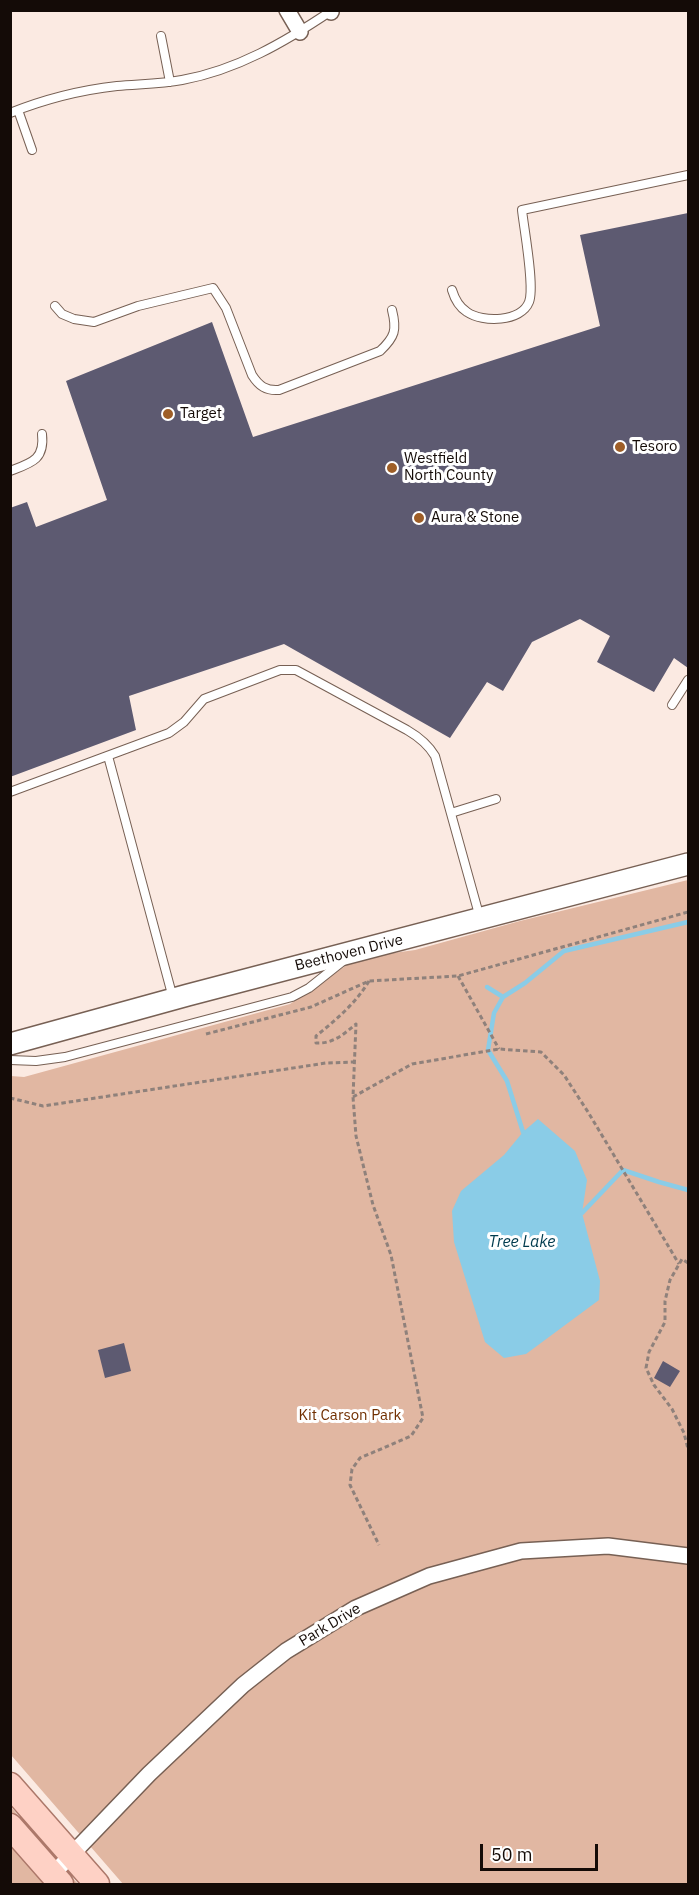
<!DOCTYPE html>
<html>
<head>
<meta charset="utf-8">
<style>
  body { margin:0 }
  #map { position:relative; width:699px; height:1895px; overflow:hidden; background:#fbeae2; font-family:"IBM Plex Sans",sans-serif }
  canvas { display:block }
  .frame { position:absolute; inset:0; border:12px solid #140b07; pointer-events:none }
  .scale { position:absolute; left:480px; top:1844px; width:118px; height:27px; box-sizing:border-box; border:3px solid #140b07; border-top:0; padding-left:8px; font-size:18px; line-height:21px; white-space:nowrap; color:#140b07; -webkit-text-stroke:4px #fff; paint-order:stroke }
</style>
</head>
<body>
<div id="map">
<canvas width="699" height="1895"></canvas>
<div class="frame"></div>
<div class="scale">50 m</div>
</div>
<script>
const context = document.querySelector('canvas').getContext('2d');
context.lineJoin = 'round';
function fill(path, color) { context.fillStyle = color; context.fill(path, 'evenodd'); }
function strokePath(path, color, width, dash) { context.strokeStyle = color; context.lineWidth = width; context.lineCap = dash ? 'butt' : 'round'; context.setLineDash(dash || []); context.stroke(path); }
function drawText(font, color, halo, rows, align = 'center') {
  context.font = font + ' "IBM Plex Sans",sans-serif'; context.lineWidth = 6; context.setLineDash([]); context.textBaseline = 'middle'; context.strokeStyle = halo; context.fillStyle = color; for (const [text, x, y, turn = 0] of rows) {
    context.save(); context.translate(x, y); context.rotate((+turn || 0) * Math.PI / 180); context.textAlign = isNaN(turn) ? turn : align; if (halo) context.strokeText(text, 0, 0); context.fillText(text, 0, 0); context.restore();
  }
}
const green = new Path2D(`
  M688 880V1884H123L11 1755V1076L24 1077 290 1004 357 958 415 950 520 921Z
  M10 1806 78 1884H11Z`);
const water = new Path2D(`
  M538 1119 575 1151 587 1180 582 1213 600 1281 599 1300 526 1354 504 1358 485 1342 454 1242 452 1211 461 1191 504 1155 523 1132Z`);
const stream = new Path2D(`
  M487 987 503 997
  M523 1132 507 1081 488 1050 494 1013 503 997 525 983 564 951 688 922
  M582 1213 623 1170 659 1182 688 1190`);
const building = new Path2D(`
  M688 213V668L674 658 654 692 597 662 610 636 580 619 532 642 503 691 487 682 450 738 284 644 129 696 136 730 10 777V508L27 502 36 527 107 500 66 381 212 322 253 437 600 326 580 235Z
  M124 1343 131 1371 105 1378 98 1350Z
  M663 1361 680 1371 670 1387 654 1378Z`);
const path = new Path2D(`
  M458 976 499 1049
  M369 981C356 1003 336 1020 316 1036V1043C333 1044 344 1034 356 1024L353 1097 356 1136 373 1205 391 1255 423 1418 411 1436 360 1458 352 1469 350 1485 379 1545
  M206 1034 311 1007 369 981 458 976 688 912
  M353 1097 412 1064 499 1049 541 1052 564 1075 588 1112 679 1264
  M10 1098 43 1106 326 1063 354 1062
  M688 1263 682 1259 670 1280 665 1301V1322L649 1352 646 1368 654 1385 672 1409 684 1433 688 1449`);
const service = new Path2D(`
  M161 36 170 82
  M18 110 32 150
  M10 113C45 99 81 90 117 86 139 84 161 84 182 80 237 70 285 42 331 11
  M452 290C455 300 459 307 467 312 483 323 521 322 529 302 535 287 524 229 522 210L688 175
  M55 306 62 314 74 319 94 322 138 306 213 288 226 308 252 375C259 386 266 391 279 390L380 351C395 337 397 330 392 310
  M10 471C31 463 45 460 42 434
  M672 705 688 680
  M108 756 173 998
  M10 792 169 733 184 722 204 699 280 670H296L407 730C419 737 428 744 435 756L480 918
  M451 813 496 799
  M10 1060 36 1061 65 1057 292 997 309 988 343 961`);
const minor = new Path2D(`
  M287 10 300 32
  M330 10 331 12
  M52 1875 149 1774 243 1685 286 1651 356 1608 429 1576 521 1551 608 1546 688 1556`);
const secondary = new Path2D(`
  M10 1044 188 995 688 864`);
const primary = new Path2D(`
  M10 1785 97 1884
  M10 1826 61 1884`);
const markers = [
  [168,414,6,"#9e5e27"],
  [620,447,6,"#9e5e27"],
  [392,468,6,"#9e5e27"],
  [419,518,6,"#9e5e27"]
];
const poiNames = [
  ["Target",180,414],
  ["Tesoro",632,447],
  ["Westfield",404,459],
  ["North County",404,476],
  ["Aura & Stone",431,518]
];
const streetNames = [
  ["Beethoven Drive",349,953,-14],
  ["Park Drive",330,1625,-31]
];
const parkNames = [
  ["Kit Carson Park",350,1416]
];
const waterNames = [
  ["Tree Lake",522,1242]
];
fill(green, '#e1b7a2');
fill(water, '#8acce7');
strokePath(stream, '#8acce7', 4.5);
fill(building, '#5d5a71');
strokePath(service, '#776054', 10);
strokePath(minor, '#776054', 18);
strokePath(secondary, '#776054', 24);
strokePath(primary, '#ac786a', 27);
strokePath(path, '#8f817b', 3, [4.5, 3]);
strokePath(service, '#fff', 8);
strokePath(minor, '#fff', 15);
strokePath(secondary, '#fff', 21);
strokePath(primary, '#fed1c5', 24);
for (const [x, y, r, color] of markers) { const dot = new Path2D(); dot.arc(x, y, r, 0, 2 * Math.PI); context.fillStyle = color; context.fill(dot); strokePath(dot, '#fff', 2); }
drawText('15px', '#140b07', '#fff', poiNames, 'left');
drawText('15px', '#140b07', '#fff', streetNames);
drawText('15px', '#712f00', '#fff', parkNames);
drawText('italic 16px', '#003b4e', '#fff', waterNames);
</script>
</body>
</html>
